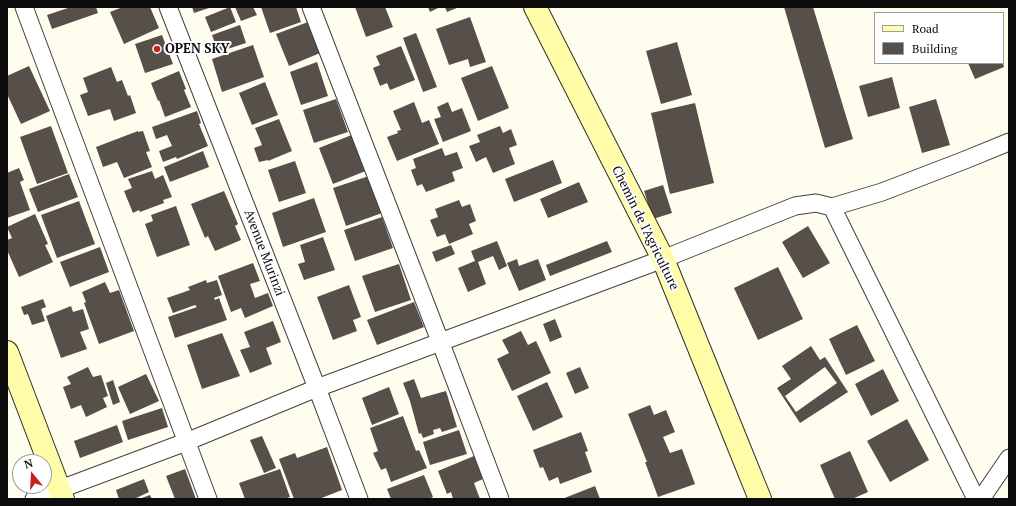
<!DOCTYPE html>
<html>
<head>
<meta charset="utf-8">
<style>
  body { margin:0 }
  #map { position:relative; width:1016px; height:506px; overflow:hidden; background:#fffded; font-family:"PT Serif",serif }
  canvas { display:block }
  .frame { position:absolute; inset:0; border:8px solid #0d0d0d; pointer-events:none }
  .legend { position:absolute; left:874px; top:12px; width:130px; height:52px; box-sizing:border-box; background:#fff; border:1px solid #9e9e9e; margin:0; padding:5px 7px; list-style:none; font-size:12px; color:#0d0d0d }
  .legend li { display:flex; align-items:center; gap:8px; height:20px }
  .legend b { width:20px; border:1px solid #9e9e9e }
  .north { position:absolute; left:12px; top:454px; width:40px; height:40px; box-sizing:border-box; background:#fff; border:1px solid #9e9e9e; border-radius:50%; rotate:342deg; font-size:11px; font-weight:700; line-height:16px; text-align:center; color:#0d0d0d }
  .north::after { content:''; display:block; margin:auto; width:14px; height:18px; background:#c7221b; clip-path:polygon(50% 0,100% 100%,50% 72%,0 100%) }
</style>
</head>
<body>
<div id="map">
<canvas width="1016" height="506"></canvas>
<div class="frame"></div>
<ul class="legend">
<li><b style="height:5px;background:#fffda8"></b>Road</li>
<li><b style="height:11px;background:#574f49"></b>Building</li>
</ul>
<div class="north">N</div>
</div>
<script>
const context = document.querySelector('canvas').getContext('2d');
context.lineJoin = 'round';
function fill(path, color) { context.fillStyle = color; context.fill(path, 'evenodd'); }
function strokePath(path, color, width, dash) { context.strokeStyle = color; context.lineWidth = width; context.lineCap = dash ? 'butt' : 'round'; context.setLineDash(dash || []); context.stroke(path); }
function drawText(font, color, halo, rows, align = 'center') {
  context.font = font + ' "PT Serif",serif'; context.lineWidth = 4; context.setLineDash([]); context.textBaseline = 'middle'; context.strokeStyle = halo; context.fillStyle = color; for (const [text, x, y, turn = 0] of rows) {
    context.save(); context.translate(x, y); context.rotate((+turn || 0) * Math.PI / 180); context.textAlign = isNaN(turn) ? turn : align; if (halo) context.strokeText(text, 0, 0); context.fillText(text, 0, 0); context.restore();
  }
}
const building = new Path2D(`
  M71 7H96L98 13 52 29 47 15Z
  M123 7H150L159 28 124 44 110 12Z
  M192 7H212L194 13Z
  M230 7 236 22 211 32 205 17Z
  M235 7H253L257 15 241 21Z
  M261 7H296L301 22 270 33Z
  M355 7H385L393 27 366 37Z
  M428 7H440L430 12Z
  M445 7H459L447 12Z
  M784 7H813L853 139 825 148Z
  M470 17 486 62 470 67 468 59 449 65 436 29Z
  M308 22 320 53 289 66 276 34Z
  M240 25 246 43 218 52 212 35Z
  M416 33 437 87 423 92 403 38Z
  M162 35 173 64 145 73 135 44Z
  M677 42 692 95 661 104 646 51Z
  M253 45 264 77 222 92 212 59Z
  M401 46 415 80 390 90 387 83 380 86 373 68 380 65 376 56Z
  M317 62 328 96 301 105 290 72Z
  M968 63H1003L1004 67 975 79Z
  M29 66 50 111 21 124 7 94V76Z
  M492 66 509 108 478 121 461 78Z
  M111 67 117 82 122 80 128 96 130 95 136 113 114 121 110 109 88 116 80 95 88 92 83 78Z
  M179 71 186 89 184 90 191 107 165 117 159 100 158 101 151 83Z
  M892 77 900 108 868 117 859 86Z
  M265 82 278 115 252 125 239 93Z
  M336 99 348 132 314 143 303 110Z
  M936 99 950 145 922 153 909 107Z
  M414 102 422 123 429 120 439 144 397 161 387 137 398 133 397 131 401 130 393 111Z
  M448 102 452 112 462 108 471 131 443 142 434 119 441 117 437 107Z
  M695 103 714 183 670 194 651 113Z
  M197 111 201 123 199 124 208 146 177 159 176 157 163 162 159 151 172 146 167 135 156 139 152 127Z
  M279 119 292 151 268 161V160L259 162 254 148 262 145 255 128Z
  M51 126 68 173 37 184 20 137Z
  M500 126 503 133 511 129 517 145 509 148 515 164 493 173 486 157 476 162 469 146 480 142 477 135Z
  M138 131V132L143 131 150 151 146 152 152 167 124 178 117 162 103 167 96 147Z
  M354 134 368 170 333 184 319 148Z
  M442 148 445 156 457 152 463 168 452 172 455 181 426 192 422 184 417 186 411 170 416 168 413 159Z
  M203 151 209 167 170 182 164 167Z
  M553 160 562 183 514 202 505 179Z
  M295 161 306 193 279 202 268 170Z
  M19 168 24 180 20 182 30 210 7 218V173Z
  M152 171 155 179 163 175 172 197 163 200 164 203 140 212 139 210 133 213 124 191 132 188 128 179Z
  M69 174 78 197 38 212 29 189Z
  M369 176 382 213 346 226 333 188Z
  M579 182 588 202 548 218 540 199Z
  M663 185 672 213 653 219 644 191Z
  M224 191 238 224 235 226 241 240 215 251 208 236 205 238 191 204Z
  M314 198 326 232 283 247 272 213Z
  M459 200 462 207 470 204 476 221 469 224 473 234 449 244 445 234 437 237 430 220 438 217 435 209Z
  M79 201 95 244 57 258 41 215Z
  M176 206 190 245 157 257 145 224 153 221 151 215Z
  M35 214 48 244 45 245 53 262 19 277 7 250V240L12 238 7 227Z
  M382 217 393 248 355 261 344 230Z
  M808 226 830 263 803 278 782 242Z
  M323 237 335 270 304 280 298 264 305 262 300 245Z
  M497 241 507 266 499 270 493 256 478 262 486 284 468 292 458 268 475 261 471 251Z
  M607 241 612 252 550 276 546 265Z
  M451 245 455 254 436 262 432 252Z
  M100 247 109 272 70 287 60 262Z
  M517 259 519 266 538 259 546 280 519 291 507 263Z
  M253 263 260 281 250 284 255 298 268 293 273 306 245 318 241 308 231 312 218 276Z
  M399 264 411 300 375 312 362 276Z
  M778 267 803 319 758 340 734 288Z
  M206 280 207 283 217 280 222 295 214 298 215 300 219 298 227 320 175 338 168 317 197 307 195 305 173 313 167 298 190 290 188 287Z
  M105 282 110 293 119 290 134 331 99 344 84 303 86 302 82 292Z
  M349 285 361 317 353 320 357 331 333 340 317 297Z
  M43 299 46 307 41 309 45 321 32 325 28 314 24 315 21 307Z
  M414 302 424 327 377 345 367 320Z
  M71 306 73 312 83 309 89 329 80 332 87 349 61 358 46 316Z
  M555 319 562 337 550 342 543 324Z
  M273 321 281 342 266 348 272 364 250 373 240 350 250 347 244 332Z
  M857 325 875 361 846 375 829 339Z
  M521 331 528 345 536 341 551 373 512 391 497 359 509 353 502 340Z
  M222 333 240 376 202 389 187 345Z
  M811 346 820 360 825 357 848 392 800 423 777 388 791 379 782 366ZM825 367 837 383 796 412 785 396Z
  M88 367 93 377 101 375 108 396 103 398 107 407 86 417 81 405 71 409 63 387 71 384 67 377Z
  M580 367 589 388 575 394 566 373Z
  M883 369 899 401 871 416 855 384Z
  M146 374 159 401 130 414 118 387Z
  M414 379 421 398 446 391 457 427 442 432 440 428 433 430 434 434 423 438 421 433 419 434 410 401 403 383Z
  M113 380 120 402 113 405 106 383Z
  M547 382 563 417 533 431 517 396Z
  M389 387 399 414 372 425 362 398Z
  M650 405 654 415 666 410 675 432 663 437 670 453 682 449 695 484 658 497 645 462H647L628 414Z
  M162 408 168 427 128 440 122 421Z
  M403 416 416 451 419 450 427 468 391 482 386 468 381 470 373 453 378 451 370 428Z
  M907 419 929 460 890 482 867 441Z
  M117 425 123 442 80 458 74 441Z
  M459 430 467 454 430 465 423 442Z
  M581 432 588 451 585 452 592 472 560 484 558 477 549 481 543 467 540 468 533 450Z
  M262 436 276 468 264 473 250 440Z
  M327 447 342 490 319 499H294L279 459 295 453 297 458Z
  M850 451 868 492 852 499H835L820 465Z
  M474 456 483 479 474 483 480 499H453L451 492 447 494 438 471Z
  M185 469 196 499H175L166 476Z
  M280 469 290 497 284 499H245L239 483Z
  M424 475 433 497 429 499H391L387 489Z
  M144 479 149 492 134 499H119L116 490Z
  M595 486 600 499H562Z
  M150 495 152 499H139Z`);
const street = new Path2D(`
  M24 7 208 499
  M168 7 317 388 359 499
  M311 7 440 341 500 499
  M832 207 882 192 965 160 1009 142
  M34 499 186 442 317 388 663 259 795 206 816 203 832 207 976 499
  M981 499 1009 458`);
const secondary = new Path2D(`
  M535 7 663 259 743 457 760 499
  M7 352 63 499`);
const markers = [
  [157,49,4,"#c7221b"]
];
const poiNames = [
  ["OPEN SKY",165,49]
];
const streetNames = [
  ["Chemin de l'Agriculture",645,228,64],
  ["Avenue Murinzi",264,253,69]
];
fill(building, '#574f49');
strokePath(street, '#404040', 19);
strokePath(secondary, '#2f2f2f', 24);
strokePath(street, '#fff', 17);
strokePath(secondary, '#fffda8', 22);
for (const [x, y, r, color] of markers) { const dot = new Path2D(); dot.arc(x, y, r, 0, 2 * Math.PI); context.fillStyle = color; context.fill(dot); strokePath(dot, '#fff', 1.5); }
drawText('bold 13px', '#0d0d0d', '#fff', poiNames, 'left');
drawText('13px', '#0d0d0d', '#fff', streetNames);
</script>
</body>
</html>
